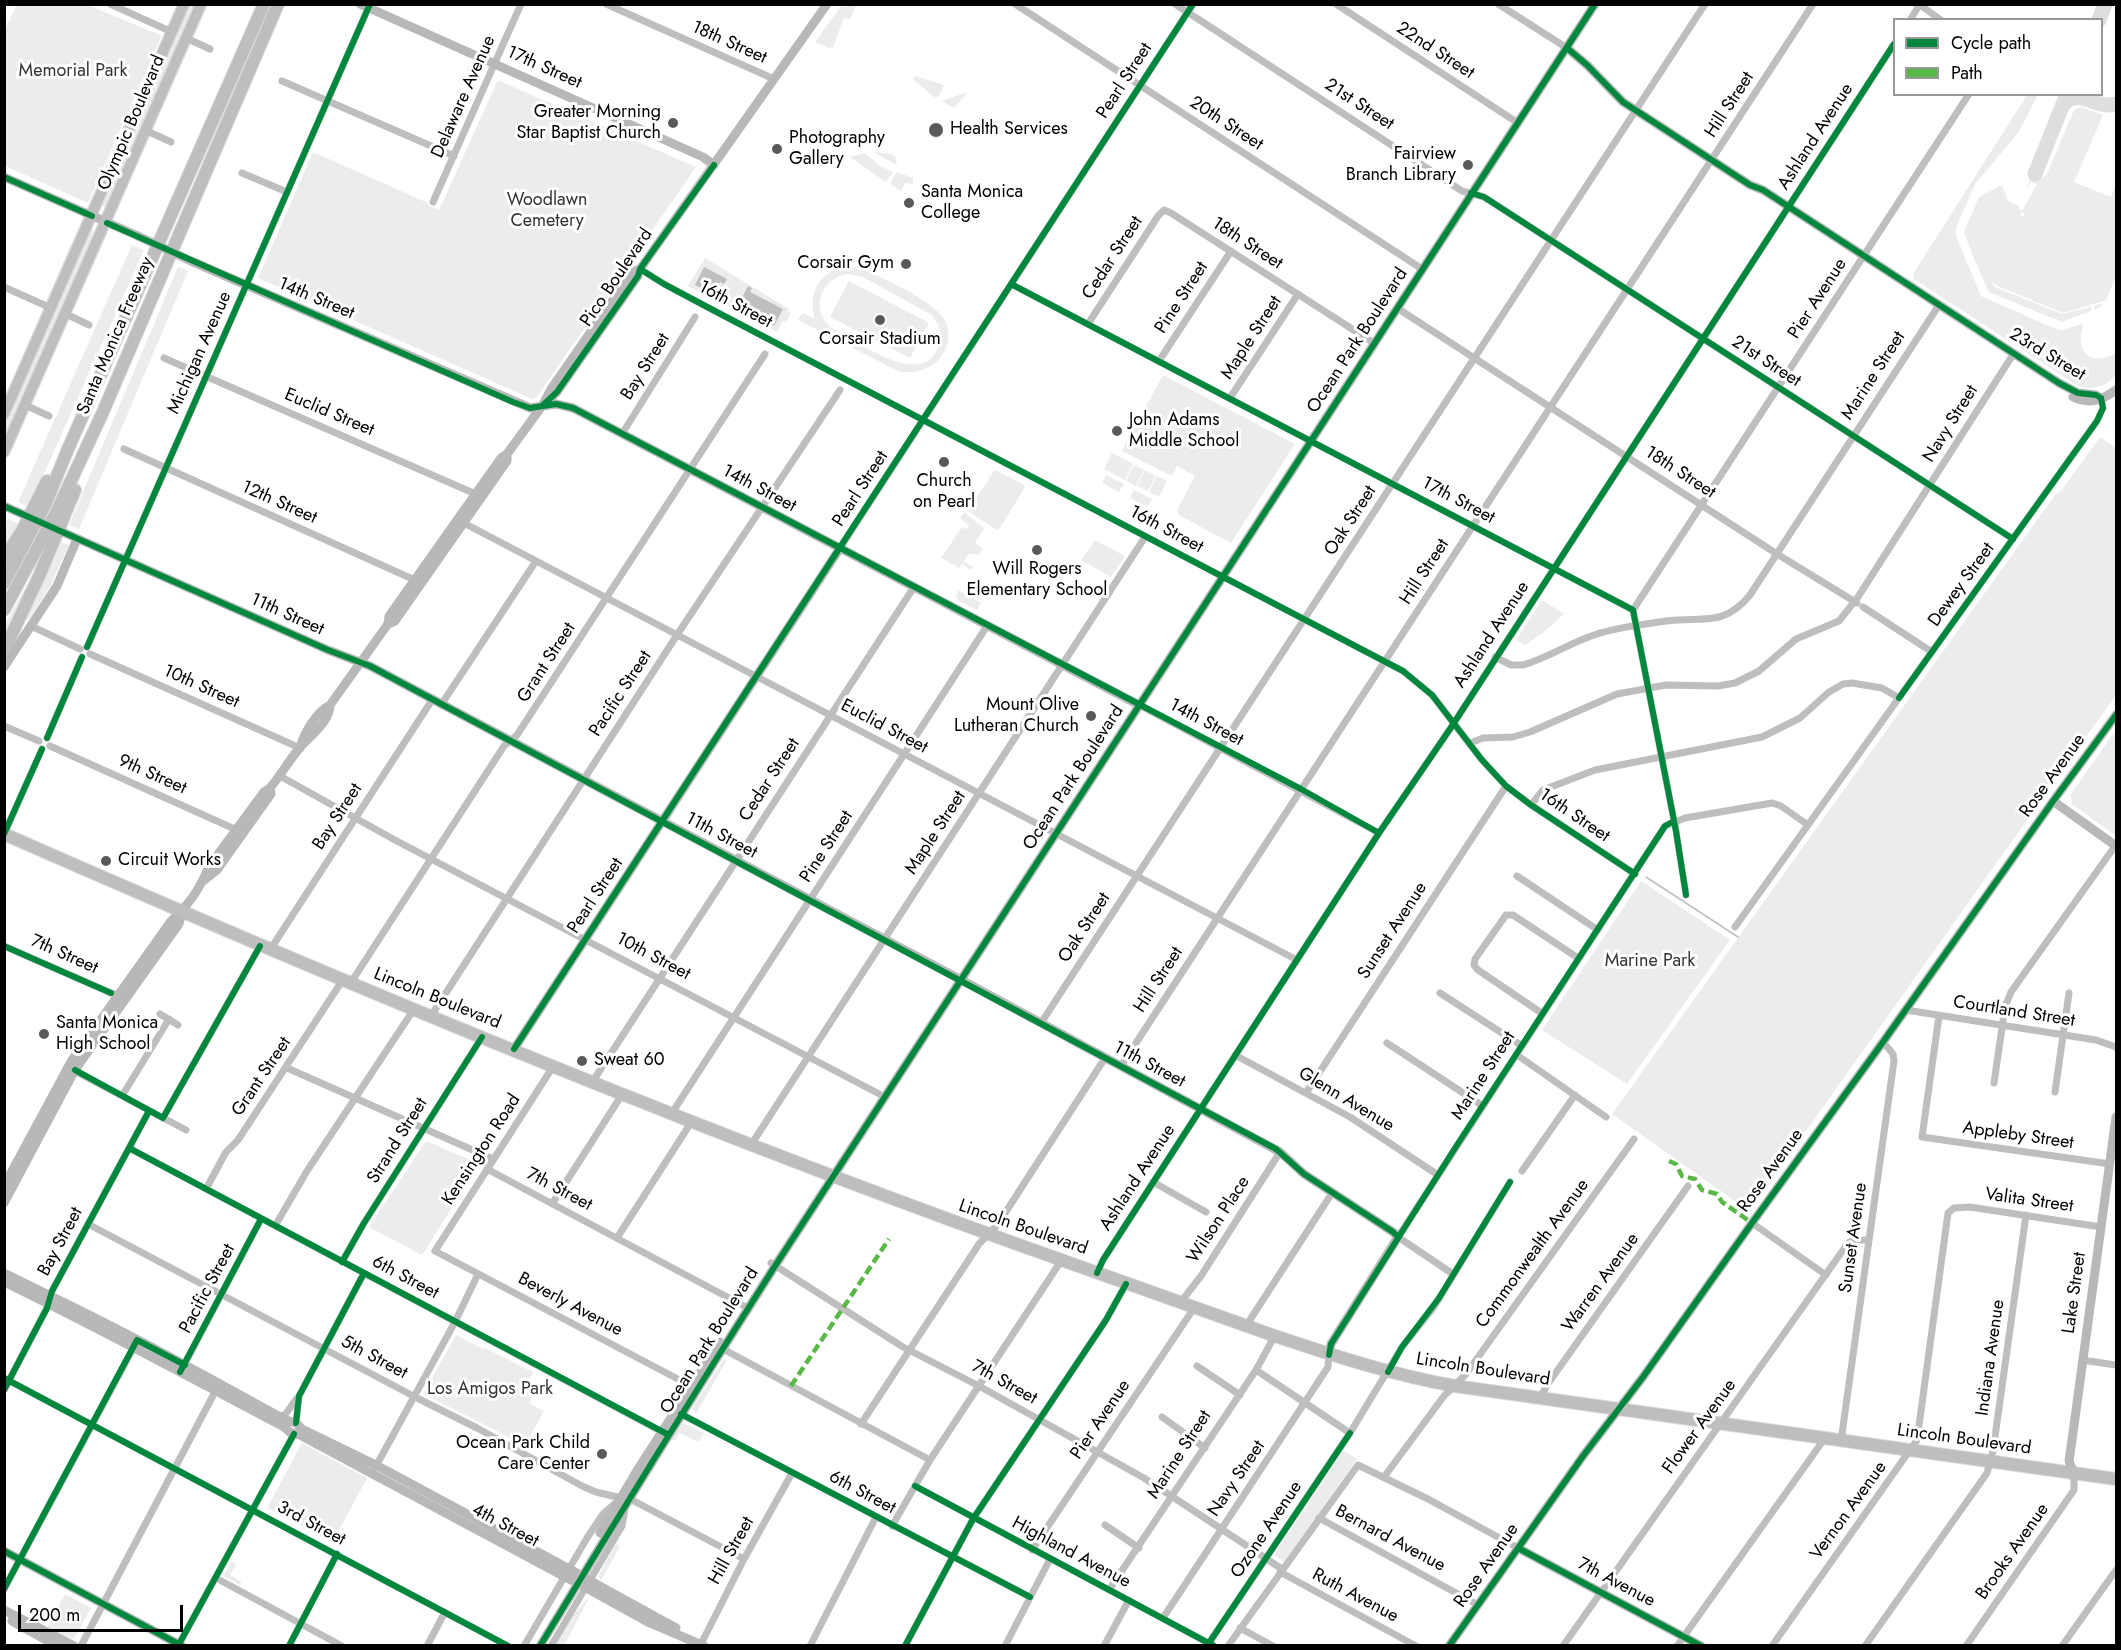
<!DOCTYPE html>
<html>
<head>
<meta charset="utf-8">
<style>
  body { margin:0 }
  #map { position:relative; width:2121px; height:1650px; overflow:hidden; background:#fff; font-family:Jost,sans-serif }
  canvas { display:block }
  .frame { position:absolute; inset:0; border:6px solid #000; pointer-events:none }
  .legend { position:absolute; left:1893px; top:18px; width:210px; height:78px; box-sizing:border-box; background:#fff; border:2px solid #999; margin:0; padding:8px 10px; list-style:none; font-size:18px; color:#000 }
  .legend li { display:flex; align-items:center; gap:12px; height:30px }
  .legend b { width:30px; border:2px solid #999 }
  .scale { position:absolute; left:18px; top:1605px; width:165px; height:27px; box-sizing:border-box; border:3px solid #000; border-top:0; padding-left:8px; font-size:18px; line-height:21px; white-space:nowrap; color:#000; -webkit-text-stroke:4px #fff; paint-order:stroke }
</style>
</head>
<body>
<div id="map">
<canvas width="2121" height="1650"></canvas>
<div class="frame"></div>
<ul class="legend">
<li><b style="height:8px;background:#00873e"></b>Cycle path</li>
<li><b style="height:8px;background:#58b947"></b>Path</li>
</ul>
<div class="scale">200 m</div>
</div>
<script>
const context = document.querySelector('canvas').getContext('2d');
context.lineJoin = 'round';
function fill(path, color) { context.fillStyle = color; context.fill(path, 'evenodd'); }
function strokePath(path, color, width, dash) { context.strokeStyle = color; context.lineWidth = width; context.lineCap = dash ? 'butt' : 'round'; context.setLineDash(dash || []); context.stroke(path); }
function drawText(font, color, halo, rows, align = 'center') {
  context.font = font + ' Jost,sans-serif'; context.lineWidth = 6; context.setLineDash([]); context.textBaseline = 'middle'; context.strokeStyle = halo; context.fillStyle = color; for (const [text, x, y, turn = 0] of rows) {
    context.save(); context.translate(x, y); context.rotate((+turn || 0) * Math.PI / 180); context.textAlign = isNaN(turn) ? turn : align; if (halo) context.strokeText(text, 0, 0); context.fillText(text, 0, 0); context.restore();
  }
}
const green = new Path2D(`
  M17 5H88L160 35 161 37 88 203 5 166V29Z
  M188 5H197L106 208 102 206 109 187Z
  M842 5H856L850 19 844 18 833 47 829 48 815 42Z
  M915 76 944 85 939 96 934 97 913 79Z
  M500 81 696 167 536 398 532 399 258 278 313 152 428 203V205L439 210 497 82Z
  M965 93H967L954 108 942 101Z
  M2027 95H2038L2018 133 1975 184 1956 228V236L1981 296 2056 329 2063 330 2082 324 2083 327C2074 354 2094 367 2116 353V374C2105 388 2094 390 2078 386L1914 279 1913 274Z
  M2081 107 2103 115 2074 182 2111 197 2116 185V276L2105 303 2095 310 2094 306 2105 303V299L2104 301 2063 313 2000 287 1993 283 1970 243 1995 287 2062 314 2091 307V311L2062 322 1989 292 1975 261 1964 232 1979 197 2002 185 2008 201 2019 206 2018 209 2022 210 2020 215 2024 216 2025 213H2021L2037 184 2031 182 2026 191 2030 179 2035 180 2046 176 2074 110Z
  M873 152 886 153 895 156 897 165Z
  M865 153 880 166 893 172 886 182 850 157Z
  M897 172 913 178V184L905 183 901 191 890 184Z
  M90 230 93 231 83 263 5 441V420Z
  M132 245 144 250 29 507 18 502Z
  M705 258 789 309 788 312 791 313 786 322 783 321 777 332 688 286Z
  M848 266C866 267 936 302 944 319 960 350 929 379 898 371L798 320 802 313 815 319C807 293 820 270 848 266ZM848 274 863 277 932 315C939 324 943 334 939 345 924 391 860 343 835 330 809 314 818 278 848 274Z
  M178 267 188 271 79 529 69 525Z
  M849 281 929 323 910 358 830 317Z
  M1163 375 1295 444 1231 543 1179 515 1177 510 1195 476 1177 466 1172 476 1122 451Z
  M2100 437 2116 448V695L1749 1211 1612 1114 2055 495 2061 491Z
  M1112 453 1133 464 1125 480 1104 469Z
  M1134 465 1144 470 1136 486 1126 481Z
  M1145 470 1156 476 1148 491 1137 486Z
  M994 471H997L1023 484 1025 487 1000 528 997 530 968 511Z
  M1106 475 1124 484 1119 492 1102 483Z
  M1157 476 1167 481 1159 497 1149 492Z
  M1134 490 1152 499 1147 507 1130 498Z
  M964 512 984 528 975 543 983 549 979 555 968 554 963 563 965 562 973 567 971 570 962 564 959 568 941 558 962 527 967 529 969 525 960 518Z
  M8 519 18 524 5 546V524Z
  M1095 540 1125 556 1111 577 1081 560Z
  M59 541 69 545 50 587 29 619H26Z
  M32 576 34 577 5 641V624Z
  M958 591H961L966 595 970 593 975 597 974 599 981 603 977 610 959 601 956 597Z
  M1542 600 1564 614 1544 632 1525 645 1516 640Z
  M2116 730V836L2072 804 2071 794Z
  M1641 881 1730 940 1627 1084 1542 1030Z
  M426 1141 480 1164 422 1255 369 1227Z
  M456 1335 483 1349 480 1354 485 1348 533 1372 526 1386 535 1391 529 1403 544 1411 524 1447 503 1434 423 1394Z
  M724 1359 727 1360 696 1414 692 1408Z
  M683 1423 704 1433 699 1442 679 1433 675 1441 671 1439Z
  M302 1443 367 1478 332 1543 267 1508Z
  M1343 1450 1357 1459 1284 1562 1274 1555Z
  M616 1544 620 1546 601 1581 599 1575Z
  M232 1561 237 1564 230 1575 241 1581 240 1585 223 1576Z
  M65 1594 91 1608 74 1639 69 1637 67 1639 47 1628Z
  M590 1596 566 1642 563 1645 555 1646 574 1614Z`);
const water = new Path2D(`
  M704 267 727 279 724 284 720 282 713 294 695 285Z
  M748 286 752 288 750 292 783 309 774 326 737 307Z`);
const stream = new Path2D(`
  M1646 877 1738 937`);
const taxiway = new Path2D(`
  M2099 20 2105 4
  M2063 105C2079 86 2095 110 2116 104
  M2035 174 2067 94`);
const street = new Path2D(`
  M110 4 172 32
  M606 4 774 79
  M1015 4 1422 269
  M1175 4 1462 191 1484 197 2013 539
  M1336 4 1518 123
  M1498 4 1567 48
  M1920 5 1941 20
  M1910 20 1920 4
  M186 38 210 49
  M282 81 454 156
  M147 131 171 142
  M242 173 287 192
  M433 202 521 4
  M640 269 664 284 709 308 1403 671 1432 695 1482 760 1506 786 1531 805 1635 874
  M1011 284 1633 610 1676 831 1686 895
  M4 287 51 308
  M1397 308 1777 554 1857 603
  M66 314 89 325
  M1088 324 1158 216 1164 210 1171 213 1374 343
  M164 358 478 495
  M1159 361 1231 251
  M1230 398 1298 294
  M25 405 49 416
  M622 434 695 317
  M124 449 417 581
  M460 521 1297 960
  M840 548 1193 4
  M1863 607 1932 652
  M1633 610 1969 94
  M31 626 80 649
  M87 647 370 4
  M90 654 300 748
  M1495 657 1511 665H1523C1545 659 1565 646 1586 638 1610 628 1640 625 1666 621 1702 616 1723 628 1750 595L1939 305
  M441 705 536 561
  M1139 705 1379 833
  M4 726 39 741
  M47 738 82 657
  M1470 743 1483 738 1513 737 1530 732 1617 694 1666 685 1718 686 1735 683 1759 671 1796 639 1839 621 1858 597 2014 353
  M50 746 239 831
  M280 776 393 839 885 1097
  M1531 805 1543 790 1595 770 1762 737 1800 718 1829 692 1843 684 1852 683 1882 688 1899 698
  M4 834 42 749
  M1517 876 1598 930
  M1735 927 2097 421 2103 408 2101 398
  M4 946 111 993 121 995
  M270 950 432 700
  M350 984 504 746 517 735 765 354
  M1440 993 1522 1046
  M1906 1010 2096 1040 2116 1047
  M160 1014 178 1025
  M1543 1014 1478 970 1474 965 1475 959 1506 915H1513L1578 958
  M431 1016 677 635 840 390
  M1939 1016 1922 1137 2110 1164
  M1041 1023 1705 4
  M1387 1043 1483 1106
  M1235 1055 1350 1117 1438 1175
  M1517 1055 1606 1117
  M554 1065 435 1251 691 1386
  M1121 1066 1813 4
  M287 1068 493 1159
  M71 1069 186 1130
  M593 1081 914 587
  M1994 1083 2005 1007 2011 992 2115 846
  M2055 1092 2069 993
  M1306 1093 1506 786
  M122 1096 169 1019
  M672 1113 987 626
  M163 1118 260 946
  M751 1145 1145 537
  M129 1148 664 1433
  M487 1169 744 1306
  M1522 1171 1575 1095
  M1153 1182 1206 1212
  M206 1189 226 1152 238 1140 342 981
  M552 1204 623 1093
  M1752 1223 1826 1275
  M88 1224 419 1399 477 1428 582 1486 596 1492 634 1501 744 1559
  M275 1226 307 1171 414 1009
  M617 1238 692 1121
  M342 1262 364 1223 482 1037
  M771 1263 903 1347 979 1386 1144 1478 1282 1569
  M1097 1273 1103 1260 1379 833 1450 729 1894 44
  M1453 1274 1398 1237 1665 826 1685 818 1772 803 1781 806 1808 825
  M1180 1303 1201 1276 1280 1152
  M1246 1326 1332 1193
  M723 1349 930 1460
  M2082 1360 2116 1365
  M1197 1366 1240 1395
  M183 1367 261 1219
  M1256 1370 1350 1433
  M4 1378 508 1646
  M4 1390 47 1308 52 1291 149 1111
  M1540 1398 1547 1385 1688 1186
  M681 1414 1030 1597
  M278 1416 285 1415 297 1398
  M1162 1417 1205 1448
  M296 1423 299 1396 364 1273
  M861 1424 979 1244 998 1224 1105 1058
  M1841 1441 1894 1061 1893 1054 1883 1042
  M375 1468 455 1322 478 1274
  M1384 1477 1444 1396 1466 1374 1634 1139
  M915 1486 1214 1646
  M1319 1518 1478 1605
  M1105 1525 1139 1548
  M892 1526 930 1460 1061 1261
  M1032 1550 1194 1308
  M1280 1572 1416 1646
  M216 1578 342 1646
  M4 1589 135 1345
  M1109 1590 1256 1370 1275 1335
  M1163 1618 1328 1367 1329 1355
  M1240 1628 1273 1646
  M1209 1643 1350 1433 1402 1347 1434 1307 1510 1182
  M701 1644 744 1559 792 1473
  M81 1646 217 1388
  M178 1646 294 1434
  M289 1646 337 1554
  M427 1646 445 1612
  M524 1646 587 1538 603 1514 617 1502
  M551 1646 622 1526 625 1509
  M810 1646 876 1517
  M905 1646 973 1519 1106 1320 1126 1284
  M1005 1646 1050 1559
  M1104 1646 1129 1600
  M1228 1646 1358 1465 1428 1499 1518 1548
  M1563 1646 1848 1243 1854 1240H1869
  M1677 1646 1825 1438
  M1772 1646 1917 1440 1948 1213 1954 1208 1970 1207 2101 1227
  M1865 1646 1987 1473 1993 1451 2026 1215
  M1966 1646 2074 1490V1473
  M2062 1646 2116 1570`);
const secondary = new Path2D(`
  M360 4 703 157 714 165
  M1567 48 1587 65 1623 102 1750 185 1763 190 2059 383 2078 393 2096 395 2101 398
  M4 177 138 236
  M191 261 530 408 556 404 573 408 1139 705
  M2073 397C2090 405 2102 400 2116 390
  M542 406 557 392 638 276 640 269 827 4
  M4 506 20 513
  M65 533 328 650 370 666 967 983 1280 1152 1304 1174 1393 1232 1398 1237 1331 1344 1329 1355
  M388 624 389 616 501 458 507 454 542 406 551 389 615 297 633 272 640 269
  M4 667 57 586 77 539
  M300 748C304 733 316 712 330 705L388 624 395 621 507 461V454
  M2053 801 2116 846
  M203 881 217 870 271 794 270 788
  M514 1049 840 548
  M4 1186 72 1060 171 921C188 906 200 889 208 868L264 792 270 788C280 776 288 762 298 750 308 737 330 723 330 705
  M4 1203 75 1070 179 924 182 912
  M4 1273C65 1303 126 1332 185 1365 219 1383 252 1402 286 1420L296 1423 302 1429 376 1465 573 1571
  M4 1282C99 1328 191 1378 284 1427L291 1433 300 1435 567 1578
  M2074 1473 2069 1461 2072 1440 2116 1117
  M600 1533 638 1469 720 1342
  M1518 1548 1701 1646
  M4 1551 182 1646
  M585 1578 676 1628
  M581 1585 648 1622 704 1646
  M4 1610 74 1646
  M12 1621 57 1646
  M540 1646C617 1518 695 1392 775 1266L1595 4
  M1449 1646 1583 1456 1643 1377 1752 1223 1883 1042 2051 804 2116 715`);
const primary = new Path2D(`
  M4 414 184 4
  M4 452 201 4`);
const highway = new Path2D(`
  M4 559 23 529 47 481
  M4 583 45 505 68 449 264 4
  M4 610 56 513 102 414 278 4
  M4 651 40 574 75 490
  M4 834C359 990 718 1139 1084 1268 1147 1291 1211 1313 1275 1336 1335 1356 1393 1375 1455 1386L2116 1479`);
const secondaryBridge = new Path2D(`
  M138 236 191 261
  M20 513 65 533
  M573 1571 585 1578
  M567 1578 581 1585`);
const quiet = new Path2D(`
  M1669 1161 1676 1164 1682 1176 1695 1179 1702 1190 1717 1194 1722 1202 1752 1223
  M791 1386 889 1239`);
const cycleway = new Path2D(`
  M1567 48 1587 65 1623 102 1750 185 1763 190 2059 383 2078 393 2096 395 2101 398
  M4 177 92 216
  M1471 193 1484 197 2013 539
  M107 223 513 402 530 408 556 404 573 408 1301 789 1379 833
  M640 269 664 284 709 308 1403 671 1432 695 1482 760 1506 786 1531 805 1635 874
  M1011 284 1633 610 1676 831 1686 895
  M542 406 557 392 638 276 640 269 714 165
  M4 506 328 650 370 666 1276 1149 1304 1174 1393 1232 1398 1237
  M87 647 370 4
  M1899 698 2097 421 2103 408 2101 398
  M47 738 82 657
  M4 834 42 749
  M4 946 111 993
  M514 1049 1193 4
  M75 1070 163 1118 260 946
  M129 1148 667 1434
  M342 1262 364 1223 482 1037
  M1097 1273 1103 1260 1379 833 1450 729 1894 44
  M1329 1355 1331 1344 1457 1145 1665 826 1674 821
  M180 1372 261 1219
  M1388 1372 1402 1347 1439 1298 1510 1182
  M4 1378 508 1646
  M4 1390 47 1308 52 1291 149 1111
  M681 1414 1030 1597
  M296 1423 299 1396 364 1273
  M915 1486 1214 1646
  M1518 1548 1701 1646
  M4 1551 182 1646
  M4 1589 137 1340 185 1365
  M1209 1643 1350 1433
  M178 1646 294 1434
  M289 1646 337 1554
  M540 1646C617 1518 695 1392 775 1266L1595 4
  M905 1646 973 1519 1106 1320 1126 1284
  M1449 1646 1583 1456 1643 1377 1752 1223 1883 1042 2051 804 2116 715`);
const markers = [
  [673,123,6,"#595959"],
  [936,130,8,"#595959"],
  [777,149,6,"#595959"],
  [1468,165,6,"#595959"],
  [909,203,6,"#595959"],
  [906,264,6,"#595959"],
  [880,320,6,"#595959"],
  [1117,431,6,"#595959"],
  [944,462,6,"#595959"],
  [1037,550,6,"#595959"],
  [1091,716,6,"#595959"],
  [106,861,6,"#595959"],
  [44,1034,6,"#595959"],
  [582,1061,6,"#595959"],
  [602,1454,6,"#595959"]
];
const streetNames = [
  ["18th Street",729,43,24],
  ["22nd Street",1435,51,33],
  ["17th Street",544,68,24],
  ["Pearl Street",1125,81,-57],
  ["Delaware Avenue",464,97,-66],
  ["21st Street",1359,105,33],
  ["Hill Street",1730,105,-57],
  ["Olympic Boulevard",132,123,-67],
  ["20th Street",1226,124,33],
  ["Ashland Avenue",1816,137,-57],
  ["18th Street",1247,244,33],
  ["Cedar Street",1113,258,-57],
  ["Pico Boulevard",617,278,-56],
  ["Pine Street",1182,298,-57],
  ["14th Street",316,299,23],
  ["Pier Avenue",1818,299,-57],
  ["16th Street",735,305,28],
  ["Santa Monica Freeway",116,336,-67],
  ["Maple Street",1252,338,-57],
  ["Ocean Park Boulevard",1358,341,-57],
  ["Michigan Avenue",200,353,-66],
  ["23rd Street",2047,355,31],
  ["21st Street",1766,362,33],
  ["Bay Street",646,367,-58],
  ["Marine Street",1874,376,-57],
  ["Euclid Street",329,413,23],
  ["Navy Street",1951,424,-58],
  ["18th Street",1680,473,33],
  ["14th Street",759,489,28],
  ["Pearl Street",861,489,-57],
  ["17th Street",1458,501,28],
  ["12th Street",279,503,24],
  ["Oak Street",1351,521,-57],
  ["16th Street",1166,530,28],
  ["Hill Street",1425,572,-57],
  ["Dewey Street",1962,585,-54],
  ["11th Street",287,615,24],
  ["Ashland Avenue",1492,635,-57],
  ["Grant Street",547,663,-57],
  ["10th Street",201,687,24],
  ["Pacific Street",621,694,-57],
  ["14th Street",1206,723,28],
  ["Euclid Street",884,727,28],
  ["9th Street",152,775,24],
  ["Rose Avenue",2053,776,-54],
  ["Ocean Park Boulevard",1074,778,-57],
  ["Cedar Street",770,780,-57],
  ["16th Street",1574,816,34],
  ["Bay Street",338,817,-57],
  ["Maple Street",936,833,-57],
  ["11th Street",721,836,28],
  ["Pine Street",827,847,-57],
  ["Pearl Street",596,896,-57],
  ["Oak Street",1085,928,-57],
  ["Sunset Avenue",1393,931,-57],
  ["7th Street",64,955,24],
  ["10th Street",653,957,28],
  ["Hill Street",1159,980,-57],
  ["Lincoln Boulevard",437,999,22],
  ["Courtland Street",2014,1012,9],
  ["11th Street",1149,1065,28],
  ["Marine Street",1484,1076,-57],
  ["Grant Street",262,1077,-56],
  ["Glenn Avenue",1346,1100,31],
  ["Appleby Street",2018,1136,8],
  ["Strand Street",398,1141,-58],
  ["Kensington Road",482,1150,-57],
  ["Rose Avenue",1771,1171,-54],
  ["Ashland Avenue",1138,1178,-57],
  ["7th Street",559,1190,28],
  ["Valita Street",2029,1201,8],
  ["Wilson Place",1219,1220,-57],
  ["Lincoln Boulevard",1023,1228,19],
  ["Sunset Avenue",1854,1238,-82],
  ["Bay Street",61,1242,-62],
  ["Commonwealth Avenue",1533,1254,-54],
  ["6th Street",405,1278,28],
  ["Warren Avenue",1601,1283,-54],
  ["Pacific Street",208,1289,-62],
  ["Lake Street",2075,1293,-82],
  ["Beverly Avenue",570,1305,28],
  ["Ocean Park Boulevard",710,1341,-58],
  ["5th Street",374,1358,28],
  ["Indiana Avenue",1991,1358,-82],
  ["Lincoln Boulevard",1483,1370,9],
  ["7th Street",1004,1383,29],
  ["Pier Avenue",1101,1420,-56],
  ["Flower Avenue",1700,1427,-54],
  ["Lincoln Boulevard",1964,1440,8],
  ["Marine Street",1180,1455,-57],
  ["Navy Street",1237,1479,-56],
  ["6th Street",862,1493,28],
  ["Vernon Avenue",1849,1511,-54],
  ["3rd Street",311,1524,28],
  ["4th Street",505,1526,28],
  ["Ozone Avenue",1267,1530,-56],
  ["Bernard Avenue",1390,1539,28],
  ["Hill Street",732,1551,-61],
  ["Brooks Avenue",2013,1552,-55],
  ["Highland Avenue",1071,1553,28],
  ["Rose Avenue",1487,1566,-55],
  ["7th Avenue",1616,1583,28],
  ["Ruth Avenue",1355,1596,28]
];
const parkNames = [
  ["Memorial Park",73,72],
  ["Woodlawn",547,201],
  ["Cemetery",547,222],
  ["Marine Park",1650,962],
  ["Los Amigos Park",490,1390]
];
const poiNames = [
  ["Greater Morning",661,113,"right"],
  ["Star Baptist Church",661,134,"right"],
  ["Health Services",950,130],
  ["Photography",789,139],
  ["Gallery",789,160],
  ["Fairview",1456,155,"right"],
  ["Branch Library",1456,176,"right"],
  ["Santa Monica",921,193],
  ["College",921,214],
  ["Corsair Gym",894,264,"right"],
  ["Corsair Stadium",880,340,"center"],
  ["John Adams",1129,421],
  ["Middle School",1129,442],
  ["Church",944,482,"center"],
  ["on Pearl",944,503,"center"],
  ["Will Rogers",1037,570,"center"],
  ["Elementary School",1037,591,"center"],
  ["Mount Olive",1079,706,"right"],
  ["Lutheran Church",1079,727,"right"],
  ["Circuit Works",118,861],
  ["Santa Monica",56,1024],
  ["High School",56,1045],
  ["Sweat 60",594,1061],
  ["Ocean Park Child",590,1444,"right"],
  ["Care Center",590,1465,"right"]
];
fill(green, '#ececec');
fill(water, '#bfbfbf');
strokePath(stream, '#bfbfbf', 1.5);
strokePath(taxiway, '#dedede', 15);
strokePath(primary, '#dbdbdb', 13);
strokePath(highway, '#dbdbdb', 14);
strokePath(street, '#bebebe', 7);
strokePath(secondary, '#b8b8b8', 9);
strokePath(primary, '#bebebe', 10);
strokePath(highway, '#bebebe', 12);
strokePath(secondaryBridge, '#b8b8b8', 9);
strokePath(quiet, '#58b947', 4.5, [9, 4.5]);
strokePath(cycleway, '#00873e', 6);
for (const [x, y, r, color] of markers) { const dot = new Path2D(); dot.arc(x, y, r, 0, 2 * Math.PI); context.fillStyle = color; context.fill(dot); strokePath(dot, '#fff', 2); }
drawText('18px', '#000', '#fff', streetNames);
drawText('18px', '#333', '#fff', parkNames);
drawText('18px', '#000', '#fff', poiNames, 'left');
</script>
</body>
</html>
